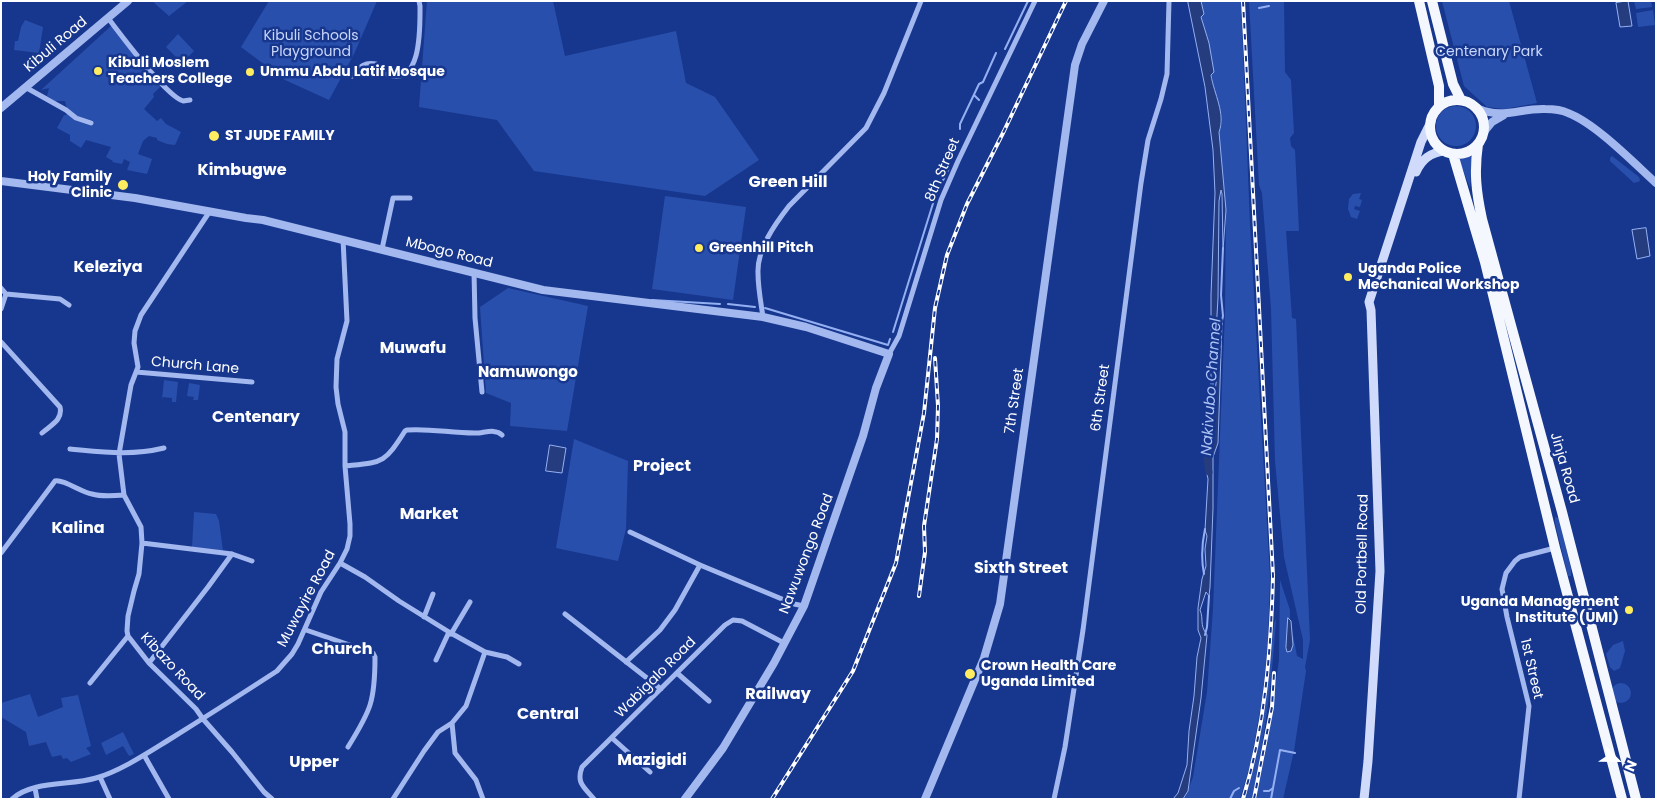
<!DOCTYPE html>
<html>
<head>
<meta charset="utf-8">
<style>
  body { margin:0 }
  #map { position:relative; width:1657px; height:800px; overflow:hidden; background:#17378e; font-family:Poppins,sans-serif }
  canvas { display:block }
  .frame { position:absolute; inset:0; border:2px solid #fff; pointer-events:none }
  .north { position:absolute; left:1592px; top:735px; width:50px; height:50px; -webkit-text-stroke:4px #17378e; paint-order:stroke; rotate:113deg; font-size:14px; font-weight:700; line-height:20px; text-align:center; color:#fff }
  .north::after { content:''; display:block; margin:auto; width:18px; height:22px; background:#fff; clip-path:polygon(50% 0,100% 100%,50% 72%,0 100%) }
</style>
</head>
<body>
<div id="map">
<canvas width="1657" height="800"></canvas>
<div class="frame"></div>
<div class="north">N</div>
</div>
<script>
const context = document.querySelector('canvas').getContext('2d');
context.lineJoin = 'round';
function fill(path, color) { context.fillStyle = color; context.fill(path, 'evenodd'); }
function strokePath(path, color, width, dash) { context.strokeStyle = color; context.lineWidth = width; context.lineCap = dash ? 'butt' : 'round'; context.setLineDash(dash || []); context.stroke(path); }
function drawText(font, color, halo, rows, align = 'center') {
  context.font = font + ' Poppins,sans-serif'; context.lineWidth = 5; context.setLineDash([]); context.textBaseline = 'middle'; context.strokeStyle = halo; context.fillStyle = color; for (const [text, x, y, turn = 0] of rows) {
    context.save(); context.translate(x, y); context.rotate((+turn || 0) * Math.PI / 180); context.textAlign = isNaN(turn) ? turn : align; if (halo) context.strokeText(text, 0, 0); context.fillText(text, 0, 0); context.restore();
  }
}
const green = new Path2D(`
  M152 1H188L169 16Z
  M269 1H377L354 54 329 100 285 80 241 47Z
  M427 1H553L565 56 676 31 686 83 715 97 759 160 705 196 534 171 497 120 419 107Z
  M1201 1H1241L1250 225 1270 577 1268 642 1262 699 1251 762 1240 799H1183L1186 796 1193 777 1207 692 1213 609 1225 313 1226 210 1219 132 1222 124 1221 112 1213 86 1209 43 1201 17 1204 14Z
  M1249 1H1284L1285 72 1291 80 1294 133 1290 138 1291 146 1295 150 1299 231H1286L1292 318 1296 319 1310 640 1305 667 1306 671 1294 751 1283 799H1256L1267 745 1279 660 1280 580 1290 610V619L1288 618 1293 645V635L1297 656 1303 659V640L1284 557 1275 461 1271 309 1262 193 1259 185Z
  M1442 1H1509L1537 103 1504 109 1487 107 1464 86Z
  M1634 1H1651L1652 7 1636 9Z
  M1653 10 1655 25 1638 27 1636 13Z
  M25 20 43 27 39 53 14 50 15 41H18L21 27Z
  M111 26 113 27 160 87 153 94 154 97 144 109 157 121 161 118 166 124 181 132 175 145 167 144 157 140V138L149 136 143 141 138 154 152 159 147 174 127 170 130 162 124 159 122 164 112 162 113 161 106 157 111 147 86 140 81 148 70 141V135L57 128 64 115H66L68 113 65 101H55L47 96 49 88 41 90Z
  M178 34 194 51 182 63 166 47Z
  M1436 126a20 20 0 1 1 40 0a20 20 0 1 1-40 0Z
  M1472 156 1470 188 1459 159H1463Z
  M1612 156 1639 177 1640 181 1634 183 1610 161V158Z
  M1361 193 1359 199 1362 200 1360 207 1355 206 1354 209 1360 211 1357 219 1351 217 1348 209 1349 199 1353 194Z
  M665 196 746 207 733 300 652 289Z
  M508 288 588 306 567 431 510 426 511 403 486 393 480 307Z
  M164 380 178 382 176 402H172V398L163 397 162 399Z
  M189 383 200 385 198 400H193L194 397 187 396Z
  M574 439 628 461 626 529 618 561 556 548Z
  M194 512 216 514 219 521 223 551 192 547Z
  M1555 517 1559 518 1571 569V576H1568L1555 523Z
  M1276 619C1272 680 1265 739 1252 799H1245C1263 742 1268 682 1274 623Z
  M1623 641 1625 651 1620 668 1614 671 1610 667 1606 654 1613 645Z
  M1611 693a10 10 0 1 1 20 0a10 10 0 1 1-20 0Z
  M30 694 38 717 63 707 61 698 78 695 91 746 86 748 91 754 71 762 67 758 63 759 61 755 52 757 46 742 29 746 26 732 1 717V703Z
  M123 732 134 754 129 756 123 746 106 755 101 743Z`);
const water = new Path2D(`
  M1188 1H1201L1204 14 1201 17 1209 43 1214 72 1211 75C1214 94 1226 114 1219 132L1226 210 1223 250 1222 194 1221 190 1219 201 1218 298 1212 400C1222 378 1211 346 1222 323L1218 443 1213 457V508L1210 587 1209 596 1206 592 1200 610C1204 619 1199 624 1207 635L1201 698 1188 791 1183 799H1173L1178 793 1187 765 1189 731 1194 696 1197 657 1201 638 1198 630V608L1202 579 1206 566 1205 549 1207 536 1205 530 1208 479 1206 469 1212 447 1213 409 1211 406V295L1215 193 1213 150 1205 87Z
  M1628 1 1632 26 1620 27 1616 3Z
  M1646 228 1650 256 1637 259 1632 230Z
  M550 445 566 448 562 473 546 471Z
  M1288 618 1291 621 1293 645 1291 651 1287 652 1286 648Z`);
const stream = new Path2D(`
  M1259 8 1269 6
  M1005 49 1028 1
  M974 95 979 100
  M960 129V124L979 84 983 82 996 53
  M652 300 720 304
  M728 304 755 307
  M765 308 888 345 890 339
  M1221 325 1223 316 1221 295 1223 248
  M893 332 935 197 949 168
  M1204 574C1201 559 1202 543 1205 529
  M1205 635 1207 627 1209 596
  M1264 791H1269L1273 788
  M1230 799 1234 791 1239 788
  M1271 799 1280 750 1295 753`);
const canal = new Path2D(`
  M1209 472C1203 447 1211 422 1211 396`);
const minor = new Path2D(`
  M108 18C122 36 165 95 183 101L190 100
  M352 76C360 67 363 62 376 64 380 67 382 72 387 74 422 89 420 26 420 6L419 1
  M25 87 66 110 76 118 91 123
  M210 211 141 315 135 331 134 343 138 367 131 385 119 454 124 495 141 527 142 543 139 574 134 591 128 616 127 631 128 636 149 663 196 709 203 719 232 752 264 792 272 799
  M382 249 393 198H410
  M474 272 475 318 482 392
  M1 288 6 294 1 309
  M6 294 60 299 69 305
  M763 317C761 303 758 288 758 273 757 249 775 224 789 206L866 128 884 93 921 1
  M1 342 60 407C63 420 51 425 42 433
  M889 354 899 336 941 200 958 161 1035 1
  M136 372 252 382
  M70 449C103 452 131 456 164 448
  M345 466C383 462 384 464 405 431L407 430C431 428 455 434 479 433 487 432 496 429 502 435
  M630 532 700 565 794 604 804 606
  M142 543 232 554 252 561
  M1 553 55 481C63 479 81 492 92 494 102 497 113 496 124 495
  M340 563 365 577 399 601 449 632 485 652 507 657 519 664
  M565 614 661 689
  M424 617 433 594
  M306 630 373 653 375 657C375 701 371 710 348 747
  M451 634 470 602
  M436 660 449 632
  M626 662 660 630 675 610 700 565
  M149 663 208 587 232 554
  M677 673 709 701
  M90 683 128 636
  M452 723 455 753 476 780 483 799
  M612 738 650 772
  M144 755 169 799
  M100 777 110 799
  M35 788 37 799
  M12 799C33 780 71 786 96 778 120 771 146 754 167 741 204 718 240 695 277 671L292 654 298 644 321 592 340 563 347 549 350 536V524L345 466V432L338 404 336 387 337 359 347 321 343 239
  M393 799 424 751 438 732 452 723 466 706 485 652
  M594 799C584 787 576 783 582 767L725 625 733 620 742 621 784 643
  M1054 799 1065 747 1083 630 1141 183 1148 140 1161 99 1167 74 1169 1
  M1519 799 1529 706 1507 617 1502 589 1506 573 1515 561 1520 557 1555 548`);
const tertiary = new Path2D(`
  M1 108 128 1
  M1477 108C1502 120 1520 108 1545 109 1552 109 1562 110 1568 113 1595 123 1634 163 1656 183
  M1483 133 1492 122 1504 115
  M1 181 135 198 246 218 263 220 543 290 763 317 806 327 889 354 876 388 863 436 804 606 774 663 723 748 685 799
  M925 799 984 658 1000 604 1075 65 1082 44 1104 1`);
const secondary = new Path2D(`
  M1416 172C1422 159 1430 153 1444 151
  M1364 799 1368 761 1380 571 1371 310 1369 302 1421 142 1431 122`);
const trunk = new Path2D(`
  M1419 1 1439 86V107
  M1432 1 1453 84 1461 100
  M1430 127a27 27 0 1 1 54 0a27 27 0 1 1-54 0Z
  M1478 144C1474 172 1476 191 1482 219L1562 512 1636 799
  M1453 154 1485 262 1555 548 1622 799`);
const rail = new Path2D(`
  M1243 1 1273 576C1271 651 1265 727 1243 799
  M919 596 925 552 924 526 937 439 938 406 935 358
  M772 799 853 671 896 563 924 413 935 308 947 255 967 204 1004 131 1066 1
  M1254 799 1272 707 1274 673`);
const markers = [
  [98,71,5,"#ffec61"],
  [250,72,5,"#ffec61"],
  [214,136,6,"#ffec61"],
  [123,185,6,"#ffec61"],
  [699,248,5,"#ffec61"],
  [1348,277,5,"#ffec61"],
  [1629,610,5,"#ffec61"],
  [970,674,6,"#ffec61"]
];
const parkNames = [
  ["Kibuli Schools",311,36],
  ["Playground",311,52],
  ["Centenary Park",1489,52]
];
const streetNames = [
  ["Kibuli Road",56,45,-40],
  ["8th Street",943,170,-67],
  ["Mbogo Road",449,253,14],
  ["Church Lane",195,366,5],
  ["6th Street",1101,398,-82],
  ["7th Street",1015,401,-82],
  ["Jinja Road",1564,468,74],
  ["Nawuwongo Road",807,554,-69],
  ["Old Portbell Road",1363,554,-89],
  ["Muwayire Road",307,599,-62],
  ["Kibazo Road",172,667,47],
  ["1st Street",1531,669,77],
  ["Wabigalo Road",656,678,-45]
];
const poiNames = [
  ["Kibuli Moslem",108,63],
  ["Teachers College",108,79],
  ["Ummu Abdu Latif Mosque",260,72],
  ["ST JUDE FAMILY",225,136],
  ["Holy Family",112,177,"right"],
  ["Clinic",112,193,"right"],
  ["Greenhill Pitch",709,248],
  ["Uganda Police",1358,269],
  ["Mechanical Workshop",1358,285],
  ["Uganda Management",1619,602,"right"],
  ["Institute (UMI)",1619,618,"right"],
  ["Crown Health Care",981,666],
  ["Uganda Limited",981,682]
];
const neighbourhoodNames = [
  ["Namuwongo",528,373]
];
const waterNames = [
  ["Nakivubo Channel",1212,387,-86]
];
const quarterNames = [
  ["Kimbugwe",242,171],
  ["Green Hill",788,183],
  ["Keleziya",108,268],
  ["Muwafu",413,349],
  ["Centenary",256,418],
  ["Project",662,467],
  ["Market",429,515],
  ["Kalina",78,529],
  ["Sixth Street",1021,569],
  ["Church",342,650],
  ["Railway",778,695],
  ["Central",548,715],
  ["Mazigidi",652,761],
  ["Upper",314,763]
];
fill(green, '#294fac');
fill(water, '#253d7e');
strokePath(water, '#95b0f2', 1);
strokePath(stream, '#95b0f2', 2);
strokePath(canal, '#253d7e', 7);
strokePath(minor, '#a2b8ef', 5);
strokePath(tertiary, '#a2b8ef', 8);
strokePath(secondary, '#d0dbfb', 9);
strokePath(trunk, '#f5f7ff', 10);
strokePath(rail, '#fff', 4);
strokePath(rail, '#17378e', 2, [5.5]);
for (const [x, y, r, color] of markers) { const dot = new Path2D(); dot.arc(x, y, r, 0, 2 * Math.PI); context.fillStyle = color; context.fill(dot); strokePath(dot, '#17378e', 2); }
drawText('14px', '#c9d7fb', '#17378e', parkNames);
drawText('14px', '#fff', '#17378e', streetNames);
drawText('bold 14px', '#fff', '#17378e', poiNames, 'left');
drawText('bold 15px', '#fff', '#17378e', neighbourhoodNames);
drawText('italic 15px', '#aec3f6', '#17378e', waterNames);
drawText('bold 16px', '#fff', '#17378e', quarterNames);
</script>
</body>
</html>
